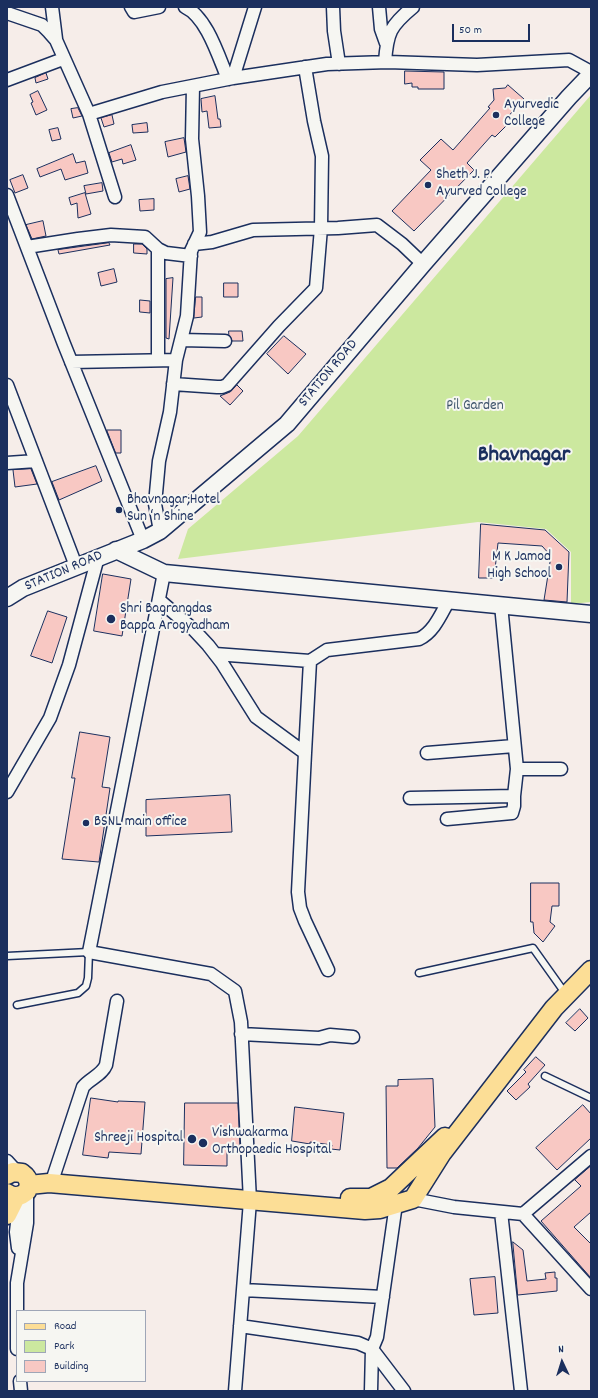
<!DOCTYPE html>
<html>
<head>
<meta charset="utf-8">
<style>
  body { margin:0 }
  #map { position:relative; width:598px; height:1398px; overflow:hidden; background:#f6ede9; font-family:Dekko,sans-serif }
  canvas { display:block }
  .frame { position:absolute; inset:0; border:8px solid #1b2f5e; pointer-events:none }
  .legend { position:absolute; left:16px; top:1310px; width:130px; height:72px; box-sizing:border-box; background:#f6f6f2; border:1px solid #9ea6b7; margin:0; padding:5px 7px; list-style:none; font-size:12px; color:#1b2f5e }
  .legend li { display:flex; align-items:center; gap:8px; height:20px }
  .legend b { width:20px; border:1px solid #9ea6b7 }
  .north { position:absolute; left:542px; top:1342px; width:40px; height:40px; -webkit-text-stroke:3px #f6f6f2; paint-order:stroke; rotate:356deg; font-size:11px; font-weight:700; line-height:16px; text-align:center; color:#1b2f5e }
  .north::after { content:''; display:block; margin:auto; width:14px; height:18px; background:#1b2f5e; clip-path:polygon(50% 0,100% 100%,50% 72%,0 100%) }
  .scale { position:absolute; left:452px; top:24px; width:78px; height:18px; box-sizing:border-box; border:2px solid #1b2f5e; border-top:0; padding-left:5px; font-size:12px; line-height:14px; white-space:nowrap; color:#1b2f5e; -webkit-text-stroke:3px #f6f6f2; paint-order:stroke }
</style>
</head>
<body>
<div id="map">
<canvas width="598" height="1398"></canvas>
<div class="frame"></div>
<ul class="legend">
<li><b style="height:5px;background:#fcde96"></b>Road</li>
<li><b style="height:11px;background:#cce89f"></b>Park</li>
<li><b style="height:11px;background:#f8c8c3"></b>Building</li>
</ul>
<div class="north">N</div>
<div class="scale">50 m</div>
</div>
<script>
const context = document.querySelector('canvas').getContext('2d');
context.lineJoin = 'round';
function fill(path, color) { context.fillStyle = color; context.fill(path, 'evenodd'); }
function strokePath(path, color, width, dash) { context.strokeStyle = color; context.lineWidth = width; context.lineCap = dash ? 'butt' : 'round'; context.setLineDash(dash || []); context.stroke(path); }
function drawText(font, color, halo, rows, align = 'center') {
  context.font = font + ' Dekko,sans-serif'; context.lineWidth = 4; context.setLineDash([]); context.textBaseline = 'middle'; context.strokeStyle = halo; context.fillStyle = color; for (const [text, x, y, turn = 0] of rows) {
    context.save(); context.translate(x, y); context.rotate((+turn || 0) * Math.PI / 180); context.textAlign = isNaN(turn) ? turn : align; if (halo) context.strokeText(text, 0, 0); context.fillText(text, 0, 0); context.restore();
  }
}
const green = new Path2D(`
  M590 96 591 97V602L571 604V552L546 529 478 522 178 559 188 529 298 436Z`);
const building = new Path2D(`
  M405 71 444 72V89H418V87H412V83L405 84Z
  M46 73 48 79 36 83 35 78Z
  M508 85 524 99 503 122 507 125 495 137 492 135 467 163 474 170 414 231 392 211 431 170 420 160 441 139 453 150 490 108 488 107 494 100 493 89 505 88Z
  M38 91 47 110 36 115 31 103 33 102 30 95Z
  M215 96 218 119H220L221 127 209 128 207 111 202 112 201 99Z
  M78 108 82 116 73 118 71 109Z
  M112 115 114 124 104 127 101 118Z
  M147 123 148 132 133 133 132 125Z
  M58 128 61 139 52 141 49 130Z
  M184 138 186 152 168 157 165 142Z
  M131 145 136 160 123 164 122 159 112 162 109 153Z
  M73 154 76 163 85 161 88 173 65 180 61 169 40 177 37 169Z
  M23 175 28 188 15 193 10 180Z
  M188 176 190 189 179 192 176 179Z
  M102 183 103 191 86 194 84 186Z
  M85 193 91 214 78 218 77 203 71 205 69 198Z
  M154 199V210L140 211 139 200Z
  M43 221 46 236 32 239 26 225Z
  M109 243 110 245 59 254 58 250Z
  M134 244H142L147 249V254L134 253Z
  M114 269 117 282 101 286 98 273Z
  M173 278 169 339 166 338V279Z
  M224 283H238V297H224Z
  M196 297H202V317L194 318Z
  M140 300 150 301V313L140 312Z
  M229 331H242L243 341H232L229 335Z
  M284 336 306 354 288 374 267 354Z
  M237 385 243 391 230 405 220 396 230 392Z
  M107 430H121V453H116Z
  M96 466 102 481 59 500 52 482Z
  M31 469 37 484 15 487 13 470Z
  M481 524 545 530 569 552 567 602 544 600 551 556 542 546 498 543 494 578H479Z
  M103 574 131 579 122 636 94 631Z
  M48 611 67 617 52 663 31 656Z
  M80 732 110 737 102 787 110 788 99 862 62 859 75 778H72Z
  M230 795 232 832 146 836V800Z
  M531 883H559V906H552L550 922 555 926 543 942 534 933 533 922H531Z
  M580 1009 588 1018 575 1031 566 1023Z
  M536 1057 545 1065 528 1084 530 1087 516 1100 507 1091 526 1072 524 1070Z
  M433 1079 435 1127 418 1148 397 1168H387L386 1086H398V1080Z
  M91 1098 118 1102V1101L145 1102 141 1154 109 1152 108 1158 83 1155Z
  M185 1103H238L240 1146 227 1145V1166L184 1165Z
  M583 1105 591 1114V1138L557 1170 536 1148Z
  M295 1107 344 1113 340 1150 331 1149 332 1145 310 1142V1144L292 1141Z
  M591 1166V1212L574 1227 591 1244V1278L541 1221 581 1186 575 1180Z
  M513 1242 523 1250 527 1281 546 1279 545 1273 555 1272V1278H557V1291L518 1295Z
  M495 1277 498 1313 474 1315 470 1279Z`);
const service = new Path2D(`
  M7 956 89 952 88 978 86 986 78 993 17 1005
  M419 973 533 948 565 993
  M545 1076 591 1098`);
const minor = new Path2D(`
  M52 7 56 39
  M131 7 134 12 159 7
  M185 7C207 17 219 58 228 79
  M333 7 334 31 339 64
  M379 7 381 29 386 43
  M7 13 42 25 49 32 56 40 89 114 115 197
  M385 62C387 33 390 26 413 7
  M233 78 255 7
  M7 80 63 59
  M89 114 162 92 233 78 327 64 388 62 477 65 569 60 591 72
  M7 195 64 344 143 540
  M194 244 212 242 253 230 338 228 377 225 402 244 423 264
  M27 247 78 239 111 235 145 237 158 249 166 253 191 256
  M181 340 225 341
  M158 360V249
  M176 360 187 316 191 251 200 232 198 196 192 139 193 86
  M71 362 176 360 170 412 159 461 155 504 160 531
  M173 384 217 387H222L227 385 279 326 316 288 321 228 322 156 314 121 305 67
  M7 385 76 566
  M7 463 36 461
  M164 573 89 952 211 974 235 991 241 1022 250 1201 235 1391
  M159 600 194 630 208 645 222 663 256 717 305 753 310 661 327 650 419 639C434 632 441 614 449 600
  M501 605 517 769H561
  M215 654 310 661
  M305 753 298 892 300 908 305 921 328 970
  M427 753 514 746
  M7 792 50 718 69 665 98 557
  M410 798 514 796 517 769
  M447 819 512 813 514 806V795
  M241 1034 319 1038 330 1035 353 1037
  M7 1161 17 1172
  M54 1175 83 1087C89 1079 102 1075 106 1065L117 1001
  M413 1199 454 1207 523 1214 591 1289
  M501 1212 521 1391
  M523 1214 591 1156
  M18 1248 16 1232 20 1197
  M243 1290 383 1297
  M240 1326 358 1343 372 1349 404 1391
  M17 1349V1283L27 1223V1191
  M20 1381 21 1391
  M371 1391 372 1349 377 1337 396 1204`);
const secondary = new Path2D(`
  M116 550 164 573 591 614
  M7 598 23 588 143 540 160 531 287 424 423 264 569 97 591 74`);
const primary = new Path2D(`
  M7 1175 13 1172 22 1173C29 1178 30 1184 27 1191 21 1197 14 1198 7 1193
  M29 1185 49 1183 365 1210 380 1209 413 1199 442 1153 554 1008 591 970
  M350 1198H371L391 1188 445 1137
  M7 1215 16 1197`);
const markers = [
  [496,115,4,"#1b2f5e"],
  [428,185,4,"#1b2f5e"],
  [119,510,4,"#1b2f5e"],
  [559,567,4,"#1b2f5e"],
  [111,619,5,"#1b2f5e"],
  [86,823,4,"#1b2f5e"],
  [192,1139,5,"#1b2f5e"],
  [203,1143,5,"#1b2f5e"]
];
const poiNames = [
  ["Ayurvedic",504,106],
  ["College",504,123],
  ["Sheth J. P.",436,176],
  ["Ayurved College",436,193],
  ["Bhavnagar;Hotel",127,501],
  ["Sun ‘n Shine",127,518],
  ["M K Jamod",551,558,"right"],
  ["High School",551,575,"right"],
  ["Shri Bagrangdas",120,610],
  ["Bappa Arogyadham",120,627],
  ["BSNL main office",94,823],
  ["Vishwakarma",212,1134],
  ["Orthopaedic Hospital",212,1151],
  ["Shreeji Hospital",183,1139,"right"]
];
const streetNames = [
  ["STATION ROAD",329,374,-50],
  ["STATION ROAD",64,572,-23]
];
const parkNames = [
  ["Pil Garden",475,407]
];
const townNames = [
  ["Bhavnagar",524,457]
];
fill(green, '#cce89f');
fill(building, '#f8c8c3');
strokePath(building, '#1b2f5e', 1);
strokePath(service, '#1b2f5e', 9);
strokePath(minor, '#1b2f5e', 15);
strokePath(secondary, '#1b2f5e', 19);
strokePath(primary, '#1b2f5e', 21);
strokePath(service, '#f6f6f2', 6);
strokePath(minor, '#f6f6f2', 12);
strokePath(secondary, '#f6f6f2', 16);
strokePath(primary, '#fcde96', 18);
for (const [x, y, r, color] of markers) { const dot = new Path2D(); dot.arc(x, y, r, 0, 2 * Math.PI); context.fillStyle = color; context.fill(dot); strokePath(dot, '#f6f6f2', 1.5); }
drawText('15px', '#1b2f5e', '#f6f6f2', poiNames, 'left');
drawText('15px', '#1b2f5e', '#f6f6f2', streetNames);
drawText('15px', '#3e546b', '#f6f6f2', parkNames);
drawText('bold 23px', '#1b2f5e', '#f6f6f2', townNames);
</script>
</body>
</html>
